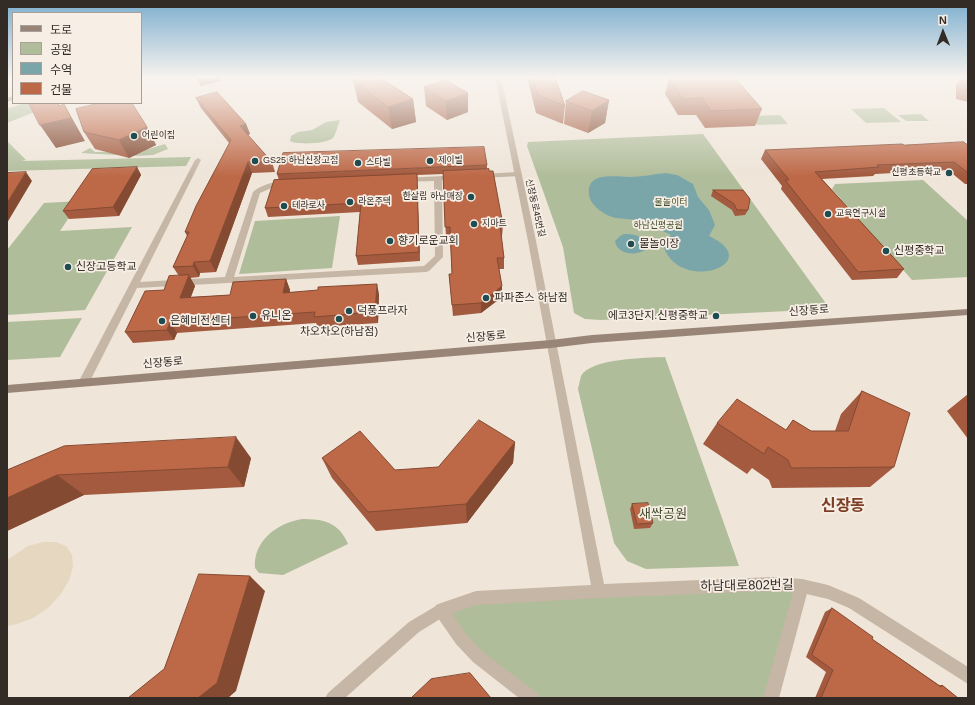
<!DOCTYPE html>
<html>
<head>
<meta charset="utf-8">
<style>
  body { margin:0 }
  #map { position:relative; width:975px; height:705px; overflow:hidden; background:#efe5d9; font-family:Helvetica,"Noto Sans KR",sans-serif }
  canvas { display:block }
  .frame { position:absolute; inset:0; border:8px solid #332b26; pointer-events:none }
  .legend { position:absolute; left:12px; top:12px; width:130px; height:92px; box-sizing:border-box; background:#f7efe5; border:1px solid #a9a199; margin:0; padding:5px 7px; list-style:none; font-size:12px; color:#332b26 }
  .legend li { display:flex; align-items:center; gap:8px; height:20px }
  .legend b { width:20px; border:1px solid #a9a199 }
  .north { position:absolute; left:923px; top:12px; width:40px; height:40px; -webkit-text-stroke:3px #f7efe5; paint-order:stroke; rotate:359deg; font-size:11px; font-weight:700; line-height:16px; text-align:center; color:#332b26 }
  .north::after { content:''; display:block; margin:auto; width:14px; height:18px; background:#332b26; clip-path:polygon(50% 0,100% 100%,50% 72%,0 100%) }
</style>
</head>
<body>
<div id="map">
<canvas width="975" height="705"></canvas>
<div class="frame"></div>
<ul class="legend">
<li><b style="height:5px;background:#998578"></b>도로</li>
<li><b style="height:11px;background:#b0bd9a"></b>공원</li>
<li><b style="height:11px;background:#7aa6aa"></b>수역</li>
<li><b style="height:11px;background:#bd6948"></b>건물</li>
</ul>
<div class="north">N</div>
</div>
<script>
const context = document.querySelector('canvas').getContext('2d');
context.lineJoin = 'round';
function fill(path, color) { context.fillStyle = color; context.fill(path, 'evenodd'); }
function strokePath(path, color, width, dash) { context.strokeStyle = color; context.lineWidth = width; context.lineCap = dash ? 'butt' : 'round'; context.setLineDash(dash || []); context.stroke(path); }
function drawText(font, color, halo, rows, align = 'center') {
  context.font = font + ' Helvetica,"Noto Sans KR",sans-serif'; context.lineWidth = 3.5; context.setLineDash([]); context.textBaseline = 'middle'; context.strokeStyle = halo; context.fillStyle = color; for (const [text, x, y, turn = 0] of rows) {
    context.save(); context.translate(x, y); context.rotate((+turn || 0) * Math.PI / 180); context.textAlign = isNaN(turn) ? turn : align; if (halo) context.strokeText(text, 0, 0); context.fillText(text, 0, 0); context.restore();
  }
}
const green = new Path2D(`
  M24 103H57L7 123V109Z
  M884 108 901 122 866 123 851 109Z
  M921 114 929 121H906L898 115Z
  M780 115 788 124 757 125 750 116Z
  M340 120C338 125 336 134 333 138 327 144 296 145 290 141L291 136 298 132 312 130 326 122Z
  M703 134 830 309 601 320 585 319 574 313 563 247 527 146 528 142Z
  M7 141 26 160 21 161 191 157 186 166 7 171Z
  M165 144 168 149 153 155 134 156 81 153 90 148 95 152 142 151Z
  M923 180 968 221V277L912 280 832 189 835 184Z
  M80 201 60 231 132 227 85 310 7 315V250L44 203Z
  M340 216 332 268 239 274 255 221Z
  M82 318 60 357 7 360V322Z
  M665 357 739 566 646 569 627 561 614 543 578 389C579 385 580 380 581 376 591 358 646 358 665 357Z
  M302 519C323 519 339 522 348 544L283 575 259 573 255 568C253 541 277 523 302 519Z
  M802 586 771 698H532L478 657 441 610 476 598Z`);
const plaza = new Path2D(`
  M43 542H56L66 546 72 555 73 567 69 580 61 594 48 608 33 618 17 624 7 626V560L28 546Z`);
const water = new Path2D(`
  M666 173 677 175 693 184 698 197 709 210 715 225 709 236C767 263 682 294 664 248L666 240 671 235C660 230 651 224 640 221 629 218 617 220 607 215 599 211 590 203 589 195 586 171 615 177 629 177 642 177 654 174 666 173Z
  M624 234C633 234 643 235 647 245L645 250C636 256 617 255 615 241L620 236Z`);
const service = new Path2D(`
  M198 158 201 160 140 282 225 277 253 192C261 185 277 180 288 182V186L274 187 260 193 234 277 424 266 435 256 434 181 400 182V178H403L443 176 447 178 442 180 443 257 429 271 426 272 137 288 88 385 84 386 80 385 79 382 80 379 195 160Z
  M517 172 521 174 520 176 481 178 477 176 481 174Z`);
const minor = new Path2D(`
  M802 579 807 581 809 586 779 698H763L795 586 797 581Z
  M441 603 446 605 466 634 483 652 537 693 540 698H519L473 662 456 644 436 615 434 610 436 605Z`);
const tertiary = new Path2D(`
  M495 77H501L536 241 604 584 773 577 802 579 828 585 859 598 968 667V684L849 608 828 599 802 593 773 591 599 598 476 605 445 616 419 632 345 698H325L328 693 409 622 441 603 476 591 591 585 528 241Z`);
const secondary = new Path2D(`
  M13 96V100L7 102V98Z
  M968 309V315L592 343 551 348 7 393V385L551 340 592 335Z`);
const wall = new Path2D(`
  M194 77H219L221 81 201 86Z
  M527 77H555L565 106 563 124 536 113Z
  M962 77H968V102L956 99V85Z
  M669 78 762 109 755 126 705 128 696 115H678L665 94Z
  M353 80 413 99 416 122 392 129 358 102Z
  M424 87 468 112 447 120 426 106Z
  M196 98 246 124 250 134 248 135 272 162 275 172 252 173 216 272 200 273 199 277 190 278 195 286 191 297 230 295 286 279 290 290V292L379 294 378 323 318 327 316 323 177 333 174 340 133 343 125 332 164 290 179 276 173 267 187 236 185 232 229 143 201 108Z
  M609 100 605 123 588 133 564 124 566 101Z
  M147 127 156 145 129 158 95 149 84 132Z
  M968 144V184H965L948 170 875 174 873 176 822 179 904 269 897 278 852 280 781 189 782 186 761 159 765 150 904 145Z
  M487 165V169L503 225 502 236H501L504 258V269H499L502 286V297L481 313 453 316 449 274H452L450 238H446L443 174 417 175V182L420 261 358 265 356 256 360 212 268 217 265 208 279 180 277 174Z
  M137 167 141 175 119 216 69 219 63 211Z
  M713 190 748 210 745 215 735 216 732 210 711 196Z
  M862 391 894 467 870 487 772 488 769 480 752 468 747 474 703 444 717 423 786 430 793 420 811 431H835L841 414Z
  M968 394V439L947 411Z
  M515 442 513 463 467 523 376 531 332 478 322 458 395 470 438 467Z
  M251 458 244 487 84 495 7 531V470Z
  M632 504 653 523 650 528 634 529 630 509Z
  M832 608 872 639 939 685H942L958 698H815L826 672 806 657 825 612Z`);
const shadedWall = new Path2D(`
  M198 77H219L221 81 201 86Z
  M468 93V112L447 120 446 101Z
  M413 99 416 122 392 129 388 107Z
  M609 100 605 123 588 133 592 111Z
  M58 103 68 118 64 104 85 141 56 148 40 125Z
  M246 124 250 134 244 136 240 126Z
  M147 127 156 145 129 158 119 140Z
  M248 162 252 173 216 272 210 261Z
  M137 167 141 175 119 216 113 207Z
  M26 172 32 181 7 223V203Z
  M417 174V182L420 261 419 252Z
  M194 262 200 273 199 277 193 266Z
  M189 275 195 286 186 309 180 298Z
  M286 279 290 290 287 303 283 293Z
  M377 284 379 294 378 323 375 312Z
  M502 286V297L481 313V303Z
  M170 322 177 333 174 340 167 330Z
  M236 437 251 458 244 487 228 467Z
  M515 442 513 463 467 523 466 504Z
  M57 475 84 495 7 531V498Z
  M250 576 265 591 236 691 228 698H198Z`);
const building = new Path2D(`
  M363 77H379L413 99 388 107 353 80Z
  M532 77H555L565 106 538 95Z
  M716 77H734L762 109 711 111 702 98 683 99 669 78Z
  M446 80 468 93 446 101 424 87Z
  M583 91 609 100 592 111 566 101Z
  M217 92 246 124 240 126 272 162H248L210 261 194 262 193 266 173 267 189 232H185L196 206 231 140 196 98Z
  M29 103H58L59 106 64 104 71 118 40 125Z
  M100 103H132L147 127 119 140 84 132 76 109Z
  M964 142 966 144H968V173L954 162 877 165 879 167 815 172 904 269 858 272 785 180H789L765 150 902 144 904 145Z
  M484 147 487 165 277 174 283 153Z
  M137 167 113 207 63 211 92 169Z
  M489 169V171H493L503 225H500L504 258H497L502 286 481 303 452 305 449 274H452L450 227H445L443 171Z
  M26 172 7 203V173Z
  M417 174 419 252 356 256 361 203 265 208 274 180Z
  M713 190H743L750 199 748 210H737L734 204Z
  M189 275 180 298 230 295 233 282 286 279 283 293 318 290V287L377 284 375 312 314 317 315 312 170 322 167 330 125 332 145 291 164 290 169 276Z
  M862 391 910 413 894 467 791 468 788 460 768 447 764 454 717 423 737 399 786 430 793 420 811 431H848Z
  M479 420 515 442 466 504 368 512 322 458 360 431 395 470 438 467Z
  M236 437 228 467 57 475 7 498V470L64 446Z
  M648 503 653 523 637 524 632 504Z
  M199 574 250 576 217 683 198 698H128L164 669Z
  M832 608 873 637 872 639 941 687 942 685 958 698H821L833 670 812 655Z
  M470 673 491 698H411L431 679Z`);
const markers = [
  [134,136,4,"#1f4c51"],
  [255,161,4,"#1f4c51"],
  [430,161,4,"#1f4c51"],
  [358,163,4,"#1f4c51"],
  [949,173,4,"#1f4c51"],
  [471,197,4,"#1f4c51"],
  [350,202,4,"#1f4c51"],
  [284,206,4,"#1f4c51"],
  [828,214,4,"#1f4c51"],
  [474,224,4,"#1f4c51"],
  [390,241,4,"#1f4c51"],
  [631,244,4,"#1f4c51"],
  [886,251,4,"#1f4c51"],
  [68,267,4,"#1f4c51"],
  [486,298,4,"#1f4c51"],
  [349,311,4,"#1f4c51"],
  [253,316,4,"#1f4c51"],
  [716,316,4,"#1f4c51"],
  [339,319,4,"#1f4c51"],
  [162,321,4,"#1f4c51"]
];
const farPoinames = [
  ["어린이집",142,136],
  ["GS25 하남신장고점",263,161],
  ["제이빌",438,161],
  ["스타빌",366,163],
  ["신평초등학교",941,173,"right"],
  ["한살림 하남매장",463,197,"right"],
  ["라온주택",358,202],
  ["테라로사",292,206],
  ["교육연구시설",836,214],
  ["지마트",482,224]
];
const farParknames = [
  ["물놀이터",671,203],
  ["하남신평공원",658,226]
];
const farStreetnames = [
  ["신장동로45번길",535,208,77]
];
const poiNames = [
  ["향기로운교회",398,241],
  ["물놀이장",639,244],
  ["신평중학교",894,251],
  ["신장고등학교",76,267],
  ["파파존스 하남점",494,298],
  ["덕풍프라자",357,311],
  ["유니온",261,316],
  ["에코3단지.신평중학교",708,316,"right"],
  ["은혜비전센터",170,321],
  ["차오차오(하남점)",339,332,"center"]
];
const streetNames = [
  ["신장동로",809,311,-4],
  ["신장동로",486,337,-5],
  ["신장동로",163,363,-5]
];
const nearParknames = [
  ["새싹공원",663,514]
];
const nearStreetnames = [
  ["하남대로802번길",747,586,-1]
];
const nearQuarternames = [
  ["신장동",843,507]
];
fill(green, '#b0bd9a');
fill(plaza, '#e6d7c1');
fill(water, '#7aa6aa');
fill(service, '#c6b6a6');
fill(minor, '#c6b6a6');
fill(tertiary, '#c6b6a6');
fill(secondary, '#998578');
fill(wall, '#a35a3e');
fill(shadedWall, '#844a32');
fill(building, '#bd6948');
strokePath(building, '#844a32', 1);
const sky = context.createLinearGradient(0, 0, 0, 176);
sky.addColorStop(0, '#7caecf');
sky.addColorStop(0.44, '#f8f3ee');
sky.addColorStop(1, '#f8f3ee00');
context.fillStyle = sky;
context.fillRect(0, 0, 975, 176);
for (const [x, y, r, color] of markers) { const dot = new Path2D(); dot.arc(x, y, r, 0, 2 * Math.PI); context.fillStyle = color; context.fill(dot); strokePath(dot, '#f7efe5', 1.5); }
drawText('9px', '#332b26', '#f7efe5', farPoinames, 'left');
drawText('9px', '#414f2c', '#f7efe5', farParknames);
drawText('9px', '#332b26', '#f7efe5', farStreetnames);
drawText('11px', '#332b26', '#f7efe5', poiNames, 'left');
drawText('11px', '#332b26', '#f7efe5', streetNames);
drawText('13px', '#414f2c', '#f7efe5', nearParknames);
drawText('13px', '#332b26', '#f7efe5', nearStreetnames);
drawText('bold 16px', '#7c3d25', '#f7efe5', nearQuarternames);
</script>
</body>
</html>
